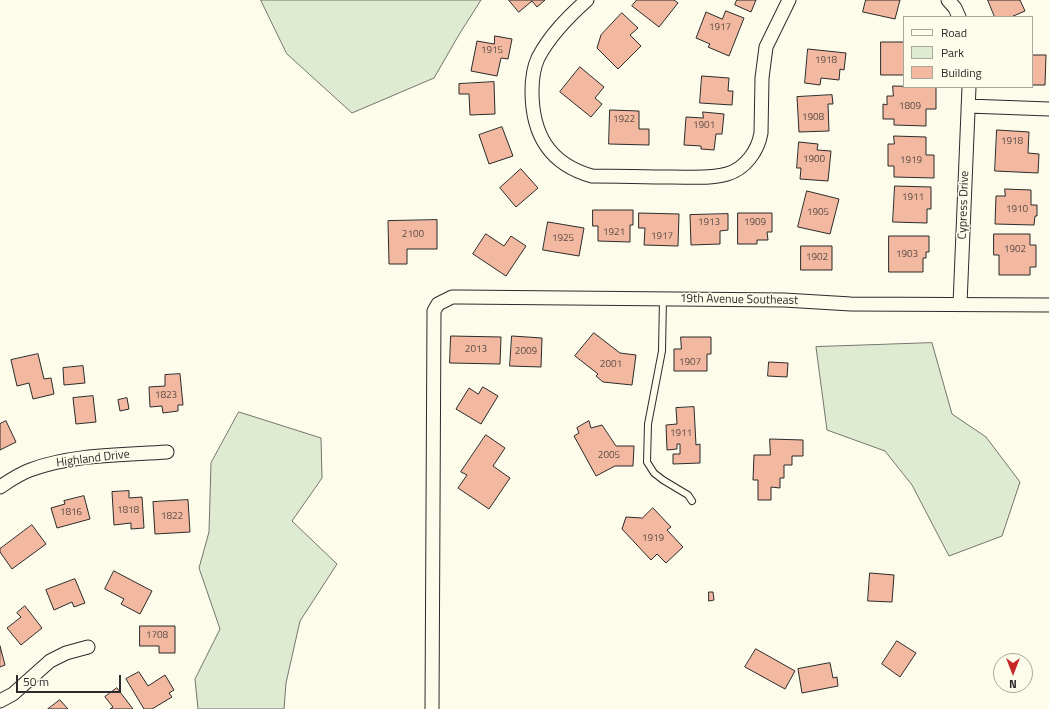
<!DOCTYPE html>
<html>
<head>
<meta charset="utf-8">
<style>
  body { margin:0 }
  #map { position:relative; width:1049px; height:709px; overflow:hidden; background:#fdfbea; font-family:"Titillium Web",sans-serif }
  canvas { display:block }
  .legend { position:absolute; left:903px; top:16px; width:130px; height:72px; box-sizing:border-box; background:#fdfbea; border:1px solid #a9a89e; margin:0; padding:5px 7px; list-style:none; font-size:12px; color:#2b2b2b }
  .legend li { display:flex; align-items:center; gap:8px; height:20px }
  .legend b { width:20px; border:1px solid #a9a89e }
  .north { position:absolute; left:993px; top:653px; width:40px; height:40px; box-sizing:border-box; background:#fdfbea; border:1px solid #a9a89e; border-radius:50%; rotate:180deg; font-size:11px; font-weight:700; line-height:16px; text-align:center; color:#2b2b2b }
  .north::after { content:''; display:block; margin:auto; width:14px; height:18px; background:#c62828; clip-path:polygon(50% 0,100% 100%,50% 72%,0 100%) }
  .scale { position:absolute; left:16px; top:675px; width:105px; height:18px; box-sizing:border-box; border:2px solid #2b2b2b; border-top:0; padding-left:5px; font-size:12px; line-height:14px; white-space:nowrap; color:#2b2b2b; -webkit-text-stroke:3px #fdfbea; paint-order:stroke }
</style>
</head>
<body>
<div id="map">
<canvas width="1049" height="709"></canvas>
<ul class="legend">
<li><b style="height:5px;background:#fdfbea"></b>Road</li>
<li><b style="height:11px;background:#deebd1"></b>Park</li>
<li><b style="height:11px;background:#f2b8a0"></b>Building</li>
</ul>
<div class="north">N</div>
<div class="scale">50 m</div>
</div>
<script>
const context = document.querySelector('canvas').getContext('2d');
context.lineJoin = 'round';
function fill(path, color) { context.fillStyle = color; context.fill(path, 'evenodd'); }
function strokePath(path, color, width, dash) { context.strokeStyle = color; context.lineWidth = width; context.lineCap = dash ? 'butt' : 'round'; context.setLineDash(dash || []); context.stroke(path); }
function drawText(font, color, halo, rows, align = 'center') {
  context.font = font + ' "Titillium Web",sans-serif'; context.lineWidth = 3; context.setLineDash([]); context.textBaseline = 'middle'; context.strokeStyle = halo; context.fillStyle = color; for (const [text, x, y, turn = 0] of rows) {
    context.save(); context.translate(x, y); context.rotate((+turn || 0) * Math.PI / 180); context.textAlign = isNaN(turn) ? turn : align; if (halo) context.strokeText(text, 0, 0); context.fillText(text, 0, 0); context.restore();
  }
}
const green = new Path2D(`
  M261 0H481L460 33 434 78 352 113 287 54Z
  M932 343 952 414 986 437 1020 482 1002 536 949 556 912 485 885 451 827 430 816 347Z
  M239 412 321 438 322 478 292 521 337 564 300 621 286 683 284 709H198L195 679 220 629 199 568 209 532 211 463Z`);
const building = new Path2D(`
  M509 0H545L537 7 532 1 519 12Z
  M637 0H674L678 3 659 27 632 6Z
  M737 0H756L751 12 735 5Z
  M866 0H900L895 19 863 12Z
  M988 0H1020L1025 11 1011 17H995Z
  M726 11 744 18 729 56 708 47 710 44 696 38 706 12 722 19Z
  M622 13 638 28 630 35 641 46 618 69 597 48 601 35Z
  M495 36 512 39 508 59 501 58 497 76 471 71 477 41 494 44Z
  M881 42H904V75H881Z
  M808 49 846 53 844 70 840 69 839 80 821 78 820 85 805 83Z
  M1032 55H1046L1045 85H1032Z
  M580 67 604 87 595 98 602 104 591 117 560 92Z
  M702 76 729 78 728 91H733L732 105 700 103Z
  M494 82 495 114 470 115 469 94H459V84Z
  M893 86 936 87V109H926V126L894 125V119H883V104L887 105V96H893Z
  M832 95 833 104H828L829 131 799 132 797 97Z
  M610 110 639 111V129H649V145L609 144Z
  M703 112 724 114 722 134H716L714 150 701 149V146L684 145 686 117 703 118Z
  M502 127 513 156 489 164 479 135Z
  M997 130 1029 132 1028 153 1039 154 1038 173 995 171Z
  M894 136 926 137V155H934V178L894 177V166H888V144H894Z
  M799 142 818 144 817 150 831 151 828 181 800 179 801 168H797Z
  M521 169 538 188 516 207 500 188Z
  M895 186 931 187V209H927V223L893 222Z
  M1005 189 1031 190V205H1037V216H1035L1034 225 995 224 996 196H1005Z
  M807 191 839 199 830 234 798 227Z
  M593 210H633V225H630V242L598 241V226H593Z
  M639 213 679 214 678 246 644 245 645 228H639Z
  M738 213H772V232H767L768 240H757V244H738Z
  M728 214V230L720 231V244L691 245 690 215Z
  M437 220V249H407V264H389L388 221Z
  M548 222 584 228 579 256 543 250Z
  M486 234 504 246 511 236 526 246 506 276 473 254Z
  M994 234H1030V245H1036V267H1030V275H999V255H994Z
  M889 236H929V252H926V258H923V272H889Z
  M801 246H832V270H801Z
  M594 333 620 353 636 355 632 385 603 382 596 376 598 374 575 356Z
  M451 336 501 337 500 364 450 363Z
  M512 336 542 338 541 367 510 366Z
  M681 337H711V354H707V371H674V349H681Z
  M38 354 44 379 51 378 54 394 33 399 29 383 17 386 11 360Z
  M769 362 788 363 787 377 768 376Z
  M83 366 85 383 64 385 63 368Z
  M180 374 183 405H178V411L163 413 162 406 150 407 149 387 165 386V375Z
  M483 387 498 396 481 424 456 409 469 388 478 394Z
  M93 396 96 422 76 424 73 398Z
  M127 398 129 409 120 411 118 400Z
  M694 407 696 445 700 444V463L673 464V454H680V444H677V449L667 450 666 425 677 424 676 408Z
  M6 421 16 442 0 450V424Z
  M589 421 591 428 602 425 616 446H634L633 466H615L596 476 574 436 579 433 577 428Z
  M486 435 505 448 493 466 510 478 489 509 458 488 467 475 461 472Z
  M770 439 803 440V456H792V465H784V478H780V488L771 487V500H758V480H753L754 455H770Z
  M129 491V498L142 497 144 528 131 529V523L114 525 112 492Z
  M84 496 90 519 57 528 51 508 65 504 64 501Z
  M188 500 190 532 155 534 153 502Z
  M653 508 671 527 667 530 683 547 666 563 657 554 651 560 622 529 626 517 642 518Z
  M32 525 46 544 12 569 0 552V549Z
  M114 571 152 591 140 614 121 604 124 599 105 589Z
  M870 573 894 575 892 602 868 601Z
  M75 579 85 603 74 607 72 602 54 610 46 590Z
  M709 592H713L714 600 709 601Z
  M25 606 42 628 21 645 7 628 21 617 17 613Z
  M140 626H175V653H159V646H140Z
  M897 641 916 653 900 677 882 664Z
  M0 646 5 665 0 667Z
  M756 649 795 671 785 689 745 667Z
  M830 663 833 678 837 677 838 686 802 693 798 669Z
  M139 672 148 686 165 675 174 690 169 693 172 697 152 709H144L126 679Z
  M117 688 133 709H110L113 707 105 697Z
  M60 700 68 709H48Z`);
const lane = new Path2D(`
  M663 299 662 351 648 424 647 462 654 473 663 480 688 495 692 501`);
const street = new Path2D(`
  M587 0C568 17 550 35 538 58 533 69 532 80 532 91 532 134 549 164 592 176 619 176 645 177 672 177 690 177 710 179 727 174 745 169 758 151 761 133L762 78 766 47 789 0
  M948 0 955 8 959 17
  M968 106 1049 109
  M960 304 969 87
  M0 487C9 481 19 474 30 470 73 454 122 455 167 452
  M0 701 13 694 50 661 66 653 88 647
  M432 709 434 311 438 304 452 297H459L784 300 851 304 1049 305`);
const numberNames = [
  ["1917",720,28],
  ["1915",492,51],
  ["1918",826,61],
  ["1809",910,107],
  ["1908",813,118],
  ["1922",624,120],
  ["1901",704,126],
  ["1918",1012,142],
  ["1900",814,160],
  ["1919",911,161],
  ["1911",913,198],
  ["1910",1017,210],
  ["1905",818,213],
  ["1913",709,223],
  ["1909",755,223],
  ["1921",614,233],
  ["2100",413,235],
  ["1917",662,237],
  ["1925",563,239],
  ["1902",1015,250],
  ["1903",907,255],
  ["1902",817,258],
  ["2013",476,350],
  ["2009",526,352],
  ["1907",690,363],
  ["2001",611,365],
  ["1823",166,396],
  ["1911",681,434],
  ["2005",609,456],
  ["1818",128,511],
  ["1816",71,513],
  ["1822",172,517],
  ["1919",653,539],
  ["1708",157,636]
];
const streetNames = [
  ["Cypress Drive",964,205,-88],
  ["19th Avenue Southeast",739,300,1],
  ["Highland Drive",93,459,-7]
];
fill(green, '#deebd1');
strokePath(green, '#74746e', 1);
fill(building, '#f2b8a0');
strokePath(building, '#2b2b2b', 1);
strokePath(lane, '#2b2b2b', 8);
strokePath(street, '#2b2b2b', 15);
strokePath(lane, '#fdfbea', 6);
strokePath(street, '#fdfbea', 13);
drawText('10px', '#5d4e48', null, numberNames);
drawText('12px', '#2b2b2b', '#fdfbea', streetNames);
</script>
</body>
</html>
